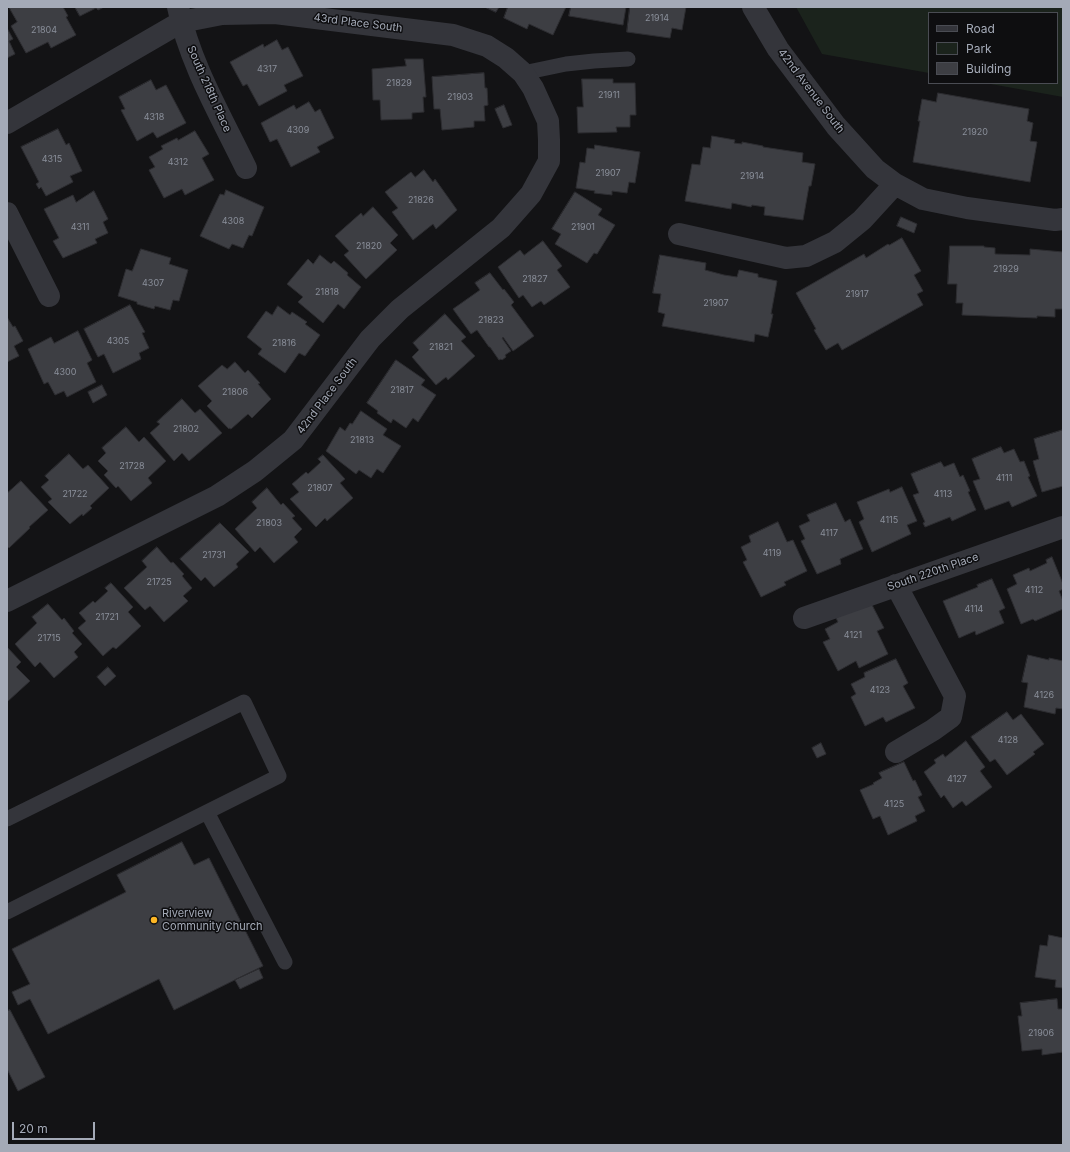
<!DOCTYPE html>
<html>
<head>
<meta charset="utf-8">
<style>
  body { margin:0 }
  #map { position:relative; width:1070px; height:1152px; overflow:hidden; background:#131315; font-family:Inter,sans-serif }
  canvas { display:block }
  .frame { position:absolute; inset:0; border:8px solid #a4aab7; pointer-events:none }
  .legend { position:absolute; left:928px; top:12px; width:130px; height:72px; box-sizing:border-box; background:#0e0e10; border:1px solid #4a4c53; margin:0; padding:5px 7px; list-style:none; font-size:12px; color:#a4aab7 }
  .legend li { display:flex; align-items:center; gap:8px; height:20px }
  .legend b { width:20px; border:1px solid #4a4c53 }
  .scale { position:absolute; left:12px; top:1122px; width:83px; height:18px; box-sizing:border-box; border:2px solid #a4aab7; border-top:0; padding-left:5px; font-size:12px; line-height:14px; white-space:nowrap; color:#a4aab7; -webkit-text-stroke:3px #0e0e10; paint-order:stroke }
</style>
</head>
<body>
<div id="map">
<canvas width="1070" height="1152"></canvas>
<div class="frame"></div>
<ul class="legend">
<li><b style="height:5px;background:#34353b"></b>Road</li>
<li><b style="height:11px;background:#1b231c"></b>Park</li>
<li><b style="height:11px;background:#3d3e43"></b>Building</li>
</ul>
<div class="scale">20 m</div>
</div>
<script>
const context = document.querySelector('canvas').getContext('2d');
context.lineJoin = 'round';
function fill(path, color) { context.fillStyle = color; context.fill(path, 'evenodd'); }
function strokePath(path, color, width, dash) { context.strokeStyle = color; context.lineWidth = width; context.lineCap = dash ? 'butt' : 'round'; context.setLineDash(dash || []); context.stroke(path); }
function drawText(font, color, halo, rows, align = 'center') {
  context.font = font + ' Inter,sans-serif'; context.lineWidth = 3; context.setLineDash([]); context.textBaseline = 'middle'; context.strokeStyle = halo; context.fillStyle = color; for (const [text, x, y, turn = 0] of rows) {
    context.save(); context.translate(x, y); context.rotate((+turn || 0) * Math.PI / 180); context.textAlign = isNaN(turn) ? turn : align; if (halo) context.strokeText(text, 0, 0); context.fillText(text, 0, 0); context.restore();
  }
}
const green = new Path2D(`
  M796 7H1063V97L985 83H1057V13H929V73L822 54Z`);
const building = new Path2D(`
  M9 7H63L68 16 66 17 76 35 51 48 48 42 26 53 11 26 17 22Z
  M75 7H104L98 10 96 8 80 16Z
  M485 7H499L496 12Z
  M508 7H566L553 35 529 24 527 29 504 18Z
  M571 7H626L623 25 569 16Z
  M630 7H686L682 30 672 28 670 38 627 32Z
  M7 28 13 39 9 41 15 54 7 58Z
  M277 40 282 50 288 47 303 76 284 85 287 91 259 106 247 84 243 86 230 62 263 44 264 47Z
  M405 59H423L426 97H423L424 112 412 113V119L381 120 380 100H373L372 69 406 66Z
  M484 73 485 88H487L488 105 484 106 485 121H474V127L442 130 440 109H434L432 77Z
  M582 79H613V83H635L636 115H630V127H616L617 132 578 133 577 107H583Z
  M151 80 156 90 166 85 186 123 157 138 153 132 137 141 121 110 125 109 119 97Z
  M938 93 1029 109 1027 121 1033 123 1030 141 1037 142 1030 182 913 162 920 121H918L922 99 936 102Z
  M309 102 315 112 320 109 334 138 317 147 320 152 291 167 277 139 270 142 261 123 294 105 296 109Z
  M504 105 512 125 503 128 495 109Z
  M58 129 66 145 69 143 82 171 70 176 73 182 46 196 41 187 39 189 36 184 39 182 21 147Z
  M195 131 209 154 202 158 214 180 185 195 182 189 164 198 149 170 155 167 149 157 163 149 161 146 177 138 178 140Z
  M712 136 735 140 734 143 742 144V142L763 146V147L803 153 802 162 815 164 811 186H809L803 220 764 215 765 207 752 205 751 207 732 203 731 209 685 201 692 164 700 165 703 147 710 148Z
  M595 145 640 152 635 183 629 182 627 193 612 191V195L594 193 595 191 576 188 580 162 585 163 587 148 594 149Z
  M424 170 433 182 435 179 457 210 436 229 433 224 413 240 392 212 398 208 385 192 411 172 415 177Z
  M226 190 264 207 252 236 249 235 243 248 232 244 229 249 200 236 220 194 224 195Z
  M94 191 108 219 103 222 108 233 95 239 97 243 63 258 53 241 59 238 44 209 73 195 76 202Z
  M575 192 602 209 598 215 615 225 597 254 594 253 587 263 555 244 561 234 552 229Z
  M373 207 398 235 390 243 397 250 366 279 344 255 349 251 335 236 361 213 363 216Z
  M901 217 917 224 914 233 897 226Z
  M902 238 921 271 914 275 923 291 917 294 923 305 842 350 838 343 826 350 814 330 816 329 796 293 864 254 866 258 888 244 889 245Z
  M543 241 562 266 557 270 570 287 544 305 541 301 532 307 523 295 519 298 498 267 520 250 524 255Z
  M950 246H984V247L995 248V254L1030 255V249L1063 252V309H1055V317L1037 316V318L962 315 963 303H956L957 284H948Z
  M141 249 171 258 169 264 188 270 179 301 173 300 170 310 155 306 154 309 137 304V302L118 296 126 269 132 271Z
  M320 255 331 264 334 261 348 273 347 275 361 287 344 309 338 304 323 323 298 302 303 297 287 284 308 259 313 264Z
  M660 255 706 263 705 270 724 275 737 277 739 270 758 274V277L777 281 771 314H773L768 337 755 334 754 342 662 326 665 314 658 312 661 294 653 293Z
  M490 273 503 290 504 289 514 302 511 305 534 336 513 351 503 337 502 338 511 351 505 355 506 357 502 360 501 359 499 360 490 347H489L477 330 471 334 453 309 480 290 475 283Z
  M130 305 145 332 142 333 149 348 139 353 141 359 113 373 104 354 98 357 84 329Z
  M278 306 290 315 292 312 307 322 305 324 320 335 305 356 299 353 285 373 258 354 262 349 247 337 266 311 272 315Z
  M445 314 466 337 461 341 475 356 448 380 446 377 436 385 412 357 419 350 413 343Z
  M7 317 13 327 15 326 23 341 14 346 19 356 7 362Z
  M78 331 92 360 87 363 96 382 67 397 64 391 55 395 48 382 44 384 28 349 51 337 54 343Z
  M396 360 425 380 421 385 436 395 418 422 413 418 406 428 393 419 391 423 377 413 378 411 367 403Z
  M235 362 245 373 248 370 260 383 258 384 271 399 252 418 248 414 231 429 229 428V429L207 406 212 401 198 386 222 365 227 369Z
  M102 385 107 395 93 403 88 392Z
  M182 399 195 413 200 409 222 433 189 461 182 453 174 461 150 433 160 424 157 422Z
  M361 411 387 429 383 435 401 446 383 473 377 469 371 478 359 470 356 474 326 451 340 427 345 431 350 423 352 424Z
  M126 427 139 442 144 437 166 461 148 478 152 483 131 501 118 486 116 488 104 475 108 471 98 461 106 453 102 448Z
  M1063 430V486L1042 492 1033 461 1039 459 1034 439Z
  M1001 447 1004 453 1014 449 1020 462 1024 461 1030 476 1028 477 1037 496 1012 507 1009 501 985 510 973 481 980 479 972 459Z
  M69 454 83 469 88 465 109 488 90 506 92 508 83 516 82 514 70 524 48 502 52 499 41 487 49 480 45 476Z
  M323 455 345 479 340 483 353 498 327 521 325 518 316 527 290 499 299 492 292 484 306 472 308 474 321 462 318 459Z
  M941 462 944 467 954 463 960 477 963 475 970 491 968 492 976 510 952 521 950 517 925 527 923 523 925 522 913 495 919 493 911 474Z
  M21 481 48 510 29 527 30 528 9 548 7 546V491L8 492Z
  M902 487 917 521 907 525 911 534 872 552 859 522 864 519 857 502 889 489 890 492Z
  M267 488 281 505 283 503 295 516 292 518 302 529 294 537 298 542 274 563 260 547 255 552 235 529 257 508 252 502Z
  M836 503 845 522 850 519 863 549 840 559 841 564 817 574 801 541 805 539 799 526 810 521 807 515Z
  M778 522 787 542 793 540 807 571 784 582 786 585 761 597 743 562 747 560 741 547 751 542 749 536Z
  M220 523 249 552 236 564 238 567 214 587 205 577 201 581 180 559Z
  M157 547 171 563 173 562 184 574 182 576 192 588 183 596 188 601 164 622 150 606 145 610 124 588 147 567 142 561Z
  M1052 557 1063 584V589L1059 591 1063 601V609L1035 621 1033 619 1021 624 1007 589 1017 584 1013 575 1029 568 1030 571 1047 563 1046 560Z
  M992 579 1005 608 999 611 1004 623 976 635 975 631 959 638 943 601 978 587 977 585Z
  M111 583 133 607 128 612 141 626 116 649 113 647 103 656 78 628 86 621 79 613 93 601 95 603 108 591 105 588Z
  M871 603 884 628 877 631 888 654 859 668 856 661 838 671 823 642 830 639 825 629 838 622 836 618Z
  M48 604 62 620 64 618 74 631 72 633 82 644 74 652 78 657 54 678 40 662 35 667 15 644 37 623 32 617Z
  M7 647 21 662 16 667 30 681 7 702Z
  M1028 655 1049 660V658L1063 661V709L1056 708 1055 714 1024 707 1028 683 1022 682Z
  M896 659 908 683 903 686 915 708 886 722 883 717 865 726 851 697 856 694 851 684 865 677 864 673Z
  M108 667 116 676 105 686 97 677Z
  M1007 712 1013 720 1021 714 1044 744 1033 752 1035 754 1007 775 995 759 990 762 971 737Z
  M966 741 985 767 980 771 992 787 966 806 962 801 953 808 944 795 941 798 924 772 936 763 934 760 943 754 945 757Z
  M821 743 826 754 817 758 812 748Z
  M904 762 913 781 915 780 922 795 918 797 925 811 915 816 917 821 888 835 880 816 873 819 860 790 874 784 873 783 882 778 879 773Z
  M182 842 194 865 209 858 263 966 174 1010 159 979 48 1034 30 999 18 1005 12 992 30 984 12 949 126 892 117 875Z
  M1049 935 1063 938V988L1055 987 1056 980 1035 977 1040 945 1047 946Z
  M259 969 263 978 240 989 235 980Z
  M1057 999 1058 1009H1063V1052L1042 1055V1049L1022 1051 1018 1016H1022L1020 1003Z
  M10 1010 45 1077 18 1091 7 1069V1011Z`);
const service = new Path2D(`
  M523 73 566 64 594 61 628 59
  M207 812 285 962
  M7 819 244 702 279 776 7 912`);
const minor = new Path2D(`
  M178 7C190 64 221 116 246 168
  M753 7 778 49 836 126 875 169 895 184 923 199 967 208 1055 220 1063 219
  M7 123 181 22 222 14 275 13 453 35 487 46 506 58 523 73 533 88 548 121 549 140V161L531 194 501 228 400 309 370 339 293 440 255 471 217 496 7 601
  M7 213 49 296
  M679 234 786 258 806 256 835 242 862 220 895 184
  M804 618 1063 527
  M896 752 933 730 951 717 955 696 896 585`);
const markers = [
  [154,920,4,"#fdb624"]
];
const numberNames = [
  ["21914",657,18],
  ["21804",44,30],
  ["4317",267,69],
  ["21829",399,83],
  ["21911",609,95],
  ["21903",460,97],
  ["4318",154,117],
  ["4309",298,130],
  ["21920",975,132],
  ["4315",52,159],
  ["4312",178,162],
  ["21907",608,173],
  ["21914",752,176],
  ["21826",421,200],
  ["4308",233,221],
  ["4311",80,227],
  ["21901",583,227],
  ["21820",369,246],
  ["21929",1006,269],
  ["21827",535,279],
  ["4307",153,283],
  ["21818",327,292],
  ["21917",857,294],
  ["21907",716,303],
  ["21823",491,320],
  ["4305",118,341],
  ["21816",284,343],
  ["21821",441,347],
  ["4300",65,372],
  ["21817",402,390],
  ["21806",235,392],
  ["21802",186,429],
  ["21813",362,440],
  ["21728",132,466],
  ["4111",1004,478],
  ["21807",320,488],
  ["21722",75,494],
  ["4113",943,494],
  ["4115",889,520],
  ["21803",269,523],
  ["4117",829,533],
  ["4119",772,553],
  ["21731",214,555],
  ["21725",159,582],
  ["4112",1034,590],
  ["4114",974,609],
  ["21721",107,617],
  ["4121",853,635],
  ["21715",49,638],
  ["4123",880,690],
  ["4126",1044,695],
  ["4128",1008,740],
  ["4127",957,779],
  ["4125",894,804],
  ["21906",1041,1033]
];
const streetNames = [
  ["43rd Place South",358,23,7],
  ["South 218th Place",209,89,66],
  ["42nd Avenue South",811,91,53],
  ["42nd Place South",327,396,-53],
  ["South 220th Place",933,572,-19]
];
const poiNames = [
  ["Riverview",162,914],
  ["Community Church",162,927]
];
fill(green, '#1b231c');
fill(building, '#3d3e43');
strokePath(building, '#2d2d31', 1);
strokePath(service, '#34353b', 15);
strokePath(minor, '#34353b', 22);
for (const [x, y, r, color] of markers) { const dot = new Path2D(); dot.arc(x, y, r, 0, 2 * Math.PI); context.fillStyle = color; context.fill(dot); strokePath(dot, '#0e0e10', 1.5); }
drawText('9px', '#8a8f9a', null, numberNames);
drawText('11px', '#a4aab7', '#0e0e10', streetNames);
drawText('11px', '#a4aab7', '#0e0e10', poiNames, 'left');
</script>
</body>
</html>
